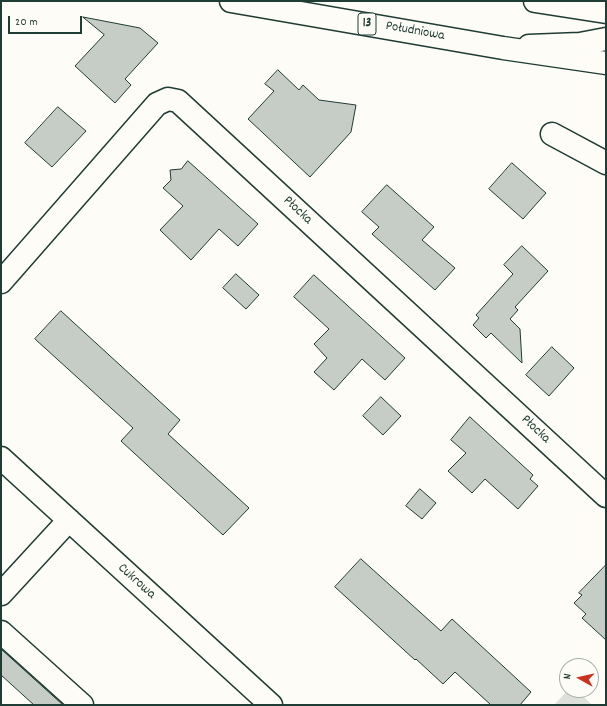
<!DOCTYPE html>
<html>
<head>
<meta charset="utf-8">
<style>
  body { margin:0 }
  #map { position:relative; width:607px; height:706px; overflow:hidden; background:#fdfcf7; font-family:Dekko,sans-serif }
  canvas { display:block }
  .frame { position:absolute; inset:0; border:2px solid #1f3d34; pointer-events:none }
  .north { position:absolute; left:559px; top:658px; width:40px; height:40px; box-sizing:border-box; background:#fdfcf7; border:1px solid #a4b0a9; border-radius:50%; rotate:278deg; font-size:11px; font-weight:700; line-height:16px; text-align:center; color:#1f3d34 }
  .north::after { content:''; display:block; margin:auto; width:14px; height:18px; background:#c8321e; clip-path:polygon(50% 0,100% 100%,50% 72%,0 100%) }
  .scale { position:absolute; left:8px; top:16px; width:74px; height:18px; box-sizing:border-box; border:2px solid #1f3d34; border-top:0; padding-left:5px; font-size:12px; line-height:14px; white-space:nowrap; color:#1f3d34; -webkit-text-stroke:3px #fdfcf7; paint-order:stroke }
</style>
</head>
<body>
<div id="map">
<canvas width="607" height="706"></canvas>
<div class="frame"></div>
<div class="north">N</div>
<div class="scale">20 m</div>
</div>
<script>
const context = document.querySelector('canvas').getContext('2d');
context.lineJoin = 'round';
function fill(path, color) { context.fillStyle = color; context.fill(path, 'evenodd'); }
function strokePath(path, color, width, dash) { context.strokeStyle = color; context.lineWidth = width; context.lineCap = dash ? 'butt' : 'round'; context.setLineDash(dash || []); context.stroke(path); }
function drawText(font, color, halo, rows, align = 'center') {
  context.font = font + ' Dekko,sans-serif'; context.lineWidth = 3; context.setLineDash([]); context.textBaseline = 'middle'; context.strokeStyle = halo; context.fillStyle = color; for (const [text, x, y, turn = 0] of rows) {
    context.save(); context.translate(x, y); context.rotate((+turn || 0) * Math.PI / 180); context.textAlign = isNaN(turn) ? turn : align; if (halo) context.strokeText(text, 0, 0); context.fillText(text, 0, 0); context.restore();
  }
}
const green = new Path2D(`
  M568 690H577L592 705H554Z`);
const building = new Path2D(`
  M83 17 140 28 158 43 125 79 131 85 115 103 75 66 104 35Z
  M278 70 299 90 303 85 319 100 356 105 351 132 310 177 248 119 274 91 265 84Z
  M58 107 86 131 52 167 25 143Z
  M188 161 258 224 238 246 219 229 191 260 160 230 183 206 163 188 171 180 170 170 181 169Z
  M512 163 546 193 523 219 489 189Z
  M387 185 434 227 422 240 455 268 435 290 372 234 379 227 362 212Z
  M522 246 548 271 515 307 518 310 510 319 520 329 522 363 491 333 486 338 473 325 479 318 476 315 513 274 504 265Z
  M236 274 259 295 246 309 223 288Z
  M314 275 405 358 385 380 362 359 334 390 314 372 327 358 314 344 329 329 294 297Z
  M61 311 180 420 168 434 249 508 223 535 121 441 133 428 35 339Z
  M552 347 574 368 549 396 526 375Z
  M381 397 401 416 383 435 363 416Z
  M470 417 533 475 530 479 538 486 518 509 485 479 472 493 448 471 466 453 451 440Z
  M420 489 436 503 422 519 406 506Z
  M361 559 441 631 452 619 531 692 520 705H491L455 672 443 684 416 659 415 660 393 640 335 587Z
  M606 565V640L582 618 586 614 574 603 582 595 579 593Z
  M1 649 63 705H34L1 675Z`);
const minor = new Path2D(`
  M529 46 580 44 606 39
  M552 134 606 163
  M1 282 157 104 168 99 178 101 606 496
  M1 458 271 705
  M1 594 69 520
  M1 632 82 705`);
const major = new Path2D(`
  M231 1 503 48 606 63
  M535 1 606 12`);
const shields = [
  [367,24,18]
];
const shieldNames = [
  ["13",367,24]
];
const streetNames = [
  ["Południowa",415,32,10],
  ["Płocka",297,211,43],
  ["Płocka",535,430,43],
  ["Cukrowa",136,582,42]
];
fill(green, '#dde0db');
fill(building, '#c6cdc7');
strokePath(building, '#1f3d34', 1);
strokePath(minor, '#1f3d34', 25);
strokePath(major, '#1f3d34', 25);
strokePath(minor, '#fdfcf7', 22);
strokePath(major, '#fdfcf7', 22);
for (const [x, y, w] of shields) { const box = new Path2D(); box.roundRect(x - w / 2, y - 11, w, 22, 3); context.fillStyle = '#fdfcf7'; context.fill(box); strokePath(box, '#1f3d34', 1); }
drawText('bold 13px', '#1f3d34', null, shieldNames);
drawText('14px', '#1f3d34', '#fdfcf7', streetNames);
</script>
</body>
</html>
